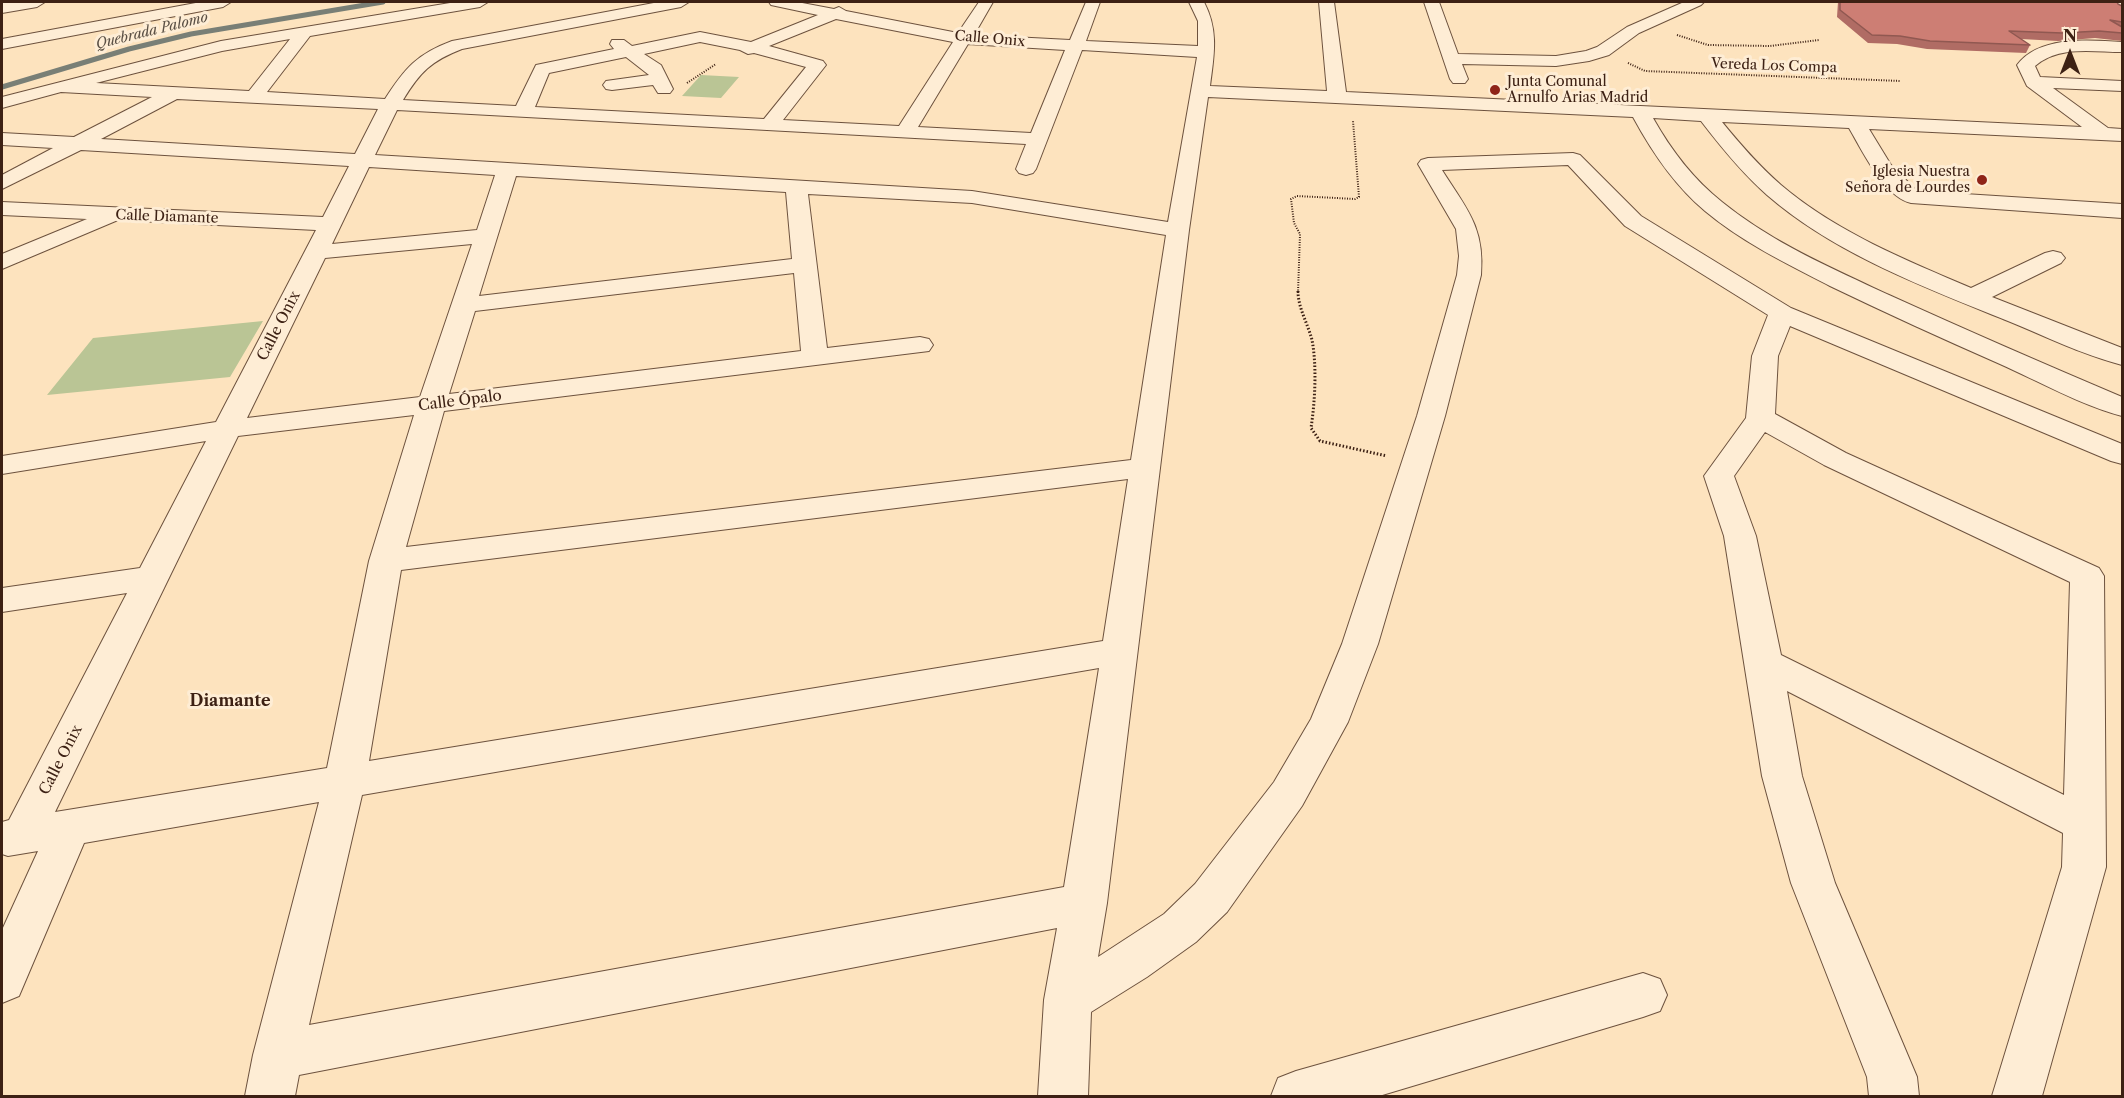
<!DOCTYPE html>
<html>
<head>
<meta charset="utf-8">
<style>
  body { margin:0 }
  #map { position:relative; width:2124px; height:1098px; overflow:hidden; background:#fde3be; font-family:"Libre Caslon Text",serif }
  canvas { display:block }
  .frame { position:absolute; inset:0; border:3px solid #3d2114; pointer-events:none }
  .north { position:absolute; left:2040px; top:24px; width:60px; height:60px; -webkit-text-stroke:4px #feedd5; paint-order:stroke; rotate:0deg; font-size:16px; font-weight:700; line-height:24px; text-align:center; color:#3d2114 }
  .north::after { content:''; display:block; margin:auto; width:21px; height:27px; background:#3d2114; clip-path:polygon(50% 0,100% 100%,50% 72%,0 100%) }
</style>
</head>
<body>
<div id="map">
<canvas width="2124" height="1098"></canvas>
<div class="frame"></div>
<div class="north">N</div>
</div>
<script>
const context = document.querySelector('canvas').getContext('2d');
context.lineJoin = 'round';
function fill(path, color) { context.fillStyle = color; context.fill(path, 'evenodd'); }
function strokePath(path, color, width, dash) { context.strokeStyle = color; context.lineWidth = width; context.lineCap = dash ? 'butt' : 'round'; context.setLineDash(dash || []); context.stroke(path); }
function drawText(font, color, halo, rows, align = 'center') {
  context.font = font + ' "Libre Caslon Text",serif'; context.lineWidth = 6; context.setLineDash([]); context.textBaseline = 'middle'; context.strokeStyle = halo; context.fillStyle = color; for (const [text, x, y, turn = 0] of rows) {
    context.save(); context.translate(x, y); context.rotate((+turn || 0) * Math.PI / 180); context.textAlign = isNaN(turn) ? turn : align; if (halo) context.strokeText(text, 0, 0); context.fillText(text, 0, 0); context.restore();
  }
}
const green = new Path2D(`
  M701 75 739 77 721 98 682 96Z
  M263 321 230 377 47 395 93 338Z`);
const stream = new Path2D(`
  M2 87 129 49 191 34 383 2`);
const pathFar1 = new Path2D(`
  M1677 35 1708 45 1770 46 1819 40
  M1628 63 1645 71 1901 81
  M687 83 716 64
  M1298 293 1300 234 1294 223 1291 199 1297 196 1355 199 1359 197 1353 121`);
const path = new Path2D(`
  M1298 291C1298 308 1308 324 1312 340 1317 366 1315 402 1311 428L1320 441 1387 456`);
const minor = new Path2D(`
  M13 2H45L37 7 2 13V3Z
  M201 2H231L223 7 2 49V39Z
  M456 2H488L480 7 310 36 267 92 385 99C405 68 417 54 452 41L659 2H689L681 7 462 49C431 61 420 72 403 100L516 106 536 65 614 49 610 44 612 40H624L632 46 700 32 751 42 818 15 771 5 769 2H797L834 9 839 7 846 11 958 33 979 2H993L974 35 1070 40 1086 2H1100L1086 41 1198 46V21L1189 2H1204C1219 31 1214 55 1210 86L1327 91 1319 2H1334L1346 92 2082 127 2027 86 2017 65C2039 35 2090 40 2122 42V52C2093 52 2059 45 2035 66L2040 77 2122 81V91L2053 88 2108 128 2122 129V141L1869 129 1891 165 1917 191 2122 204V218L1911 203C1884 197 1862 150 1849 128L1722 122C1740 144 1759 166 1781 185 1836 232 1906 260 1971 288L2045 253 2053 251 2061 253 2065 258 2061 263 1992 297 2122 348V365C2083 355 2045 336 2008 321 1926 288 1835 254 1767 195 1742 173 1721 147 1701 121L1653 118C1671 150 1693 179 1722 202 1771 242 1831 268 1889 295 1966 330 2044 364 2122 397V416C2083 406 2038 381 2000 364 1943 339 1886 313 1830 286 1787 264 1742 242 1705 211 1674 185 1652 152 1633 117L1208 97 1189 230 1107 903 1098 957 1164 914 1195 884 1274 782 1311 719 1342 644 1417 416 1457 275 1459 256 1456 229 1418 164 1421 160 1428 158 1573 153 1580 155 1641 216 1791 308 2122 444V464L2111 461 1790 326 1778 356 1775 414 1846 453 2099 568 2104 576 2106 867 2042 1096H1992L2062 867 2063 833 1787 691 1802 776 1835 883 1917 1077 1919 1096H1869L1867 1077 1791 883 1762 776 1724 536 1704 476 1746 418 1752 356 1768 315 1625 226 1568 165 1442 170C1466 208 1485 227 1481 275L1445 416 1378 644 1348 722 1302 806 1227 912 1196 942 1147 977 1091 1012 1088 1096H1038L1044 1000 1057 928 299 1075 295 1096H245L253 1055 319 802 84 843 19 996 2 1003V930L38 851 8 856 2 854V822L9 820 127 593 2 612V588L140 568 206 441 2 474V456L216 422 316 230 118 220 2 269V254L87 219 2 215V202L323 217 349 166 81 150 2 189V175L53 148 2 145V133L74 137 152 97 61 92 2 108V97L221 41ZM836 19 953 42 899 126 783 120 826 65 823 61 769 46ZM290 39 249 91 96 83 222 51ZM700 42 740 50 748 54 754 53 806 67 764 119 535 107 549 73 626 57 649 75 606 81 603 85 606 89 612 90 653 85 658 93H670L673 89 661 65 644 54ZM968 44 1065 50 1031 133 918 127ZM1082 50 1197 57 1168 222 972 191 375 155 397 110 1026 144 1016 169 1019 173 1026 175 1033 173 1036 169ZM177 99 378 109 355 154 101 139ZM369 167 495 175 477 230 332 244ZM516 176 786 192 792 259 479 296ZM808 194 972 203 1166 235 1131 460 406 547 444 411 929 351 933 345 929 339 920 337 827 348ZM472 244 420 397 247 418 325 258ZM794 273 801 351 449 394 475 311ZM414 415 369 561 327 768 55 812 238 436ZM1765 432 1824 465 2070 582 2064 795 1781 655 1756 536 1734 476ZM1128 479 1103 641 369 761 401 570ZM1099 668 1064 887 309 1025 362 795Z
  M1424 2H1439L1458 54 1556 56 1586 51 1597 47 1627 27 1684 2H1704L1701 5 1639 33 1609 55 1589 61 1556 66 1462 64 1468 79 1465 83H1453L1450 79Z
  M2114 2H2122V13L2116 11Z
  M1643 973 1660 979 1667 995 1660 1011 1643 1017 1379 1096H1271L1278 1078 1296 1071Z`);
const wall = new Path2D(`
  M1838 2H2117L2118 4 2122 6V41L2095 38 2058 41 2021 39 2030 45 2026 53 1927 49 1897 44 1868 43 1837 17Z`);
const building = new Path2D(`
  M1840 2H2117L2118 4 2122 6V22L2110 20 2122 27V33L2099 31 2062 33 2009 31 2030 45 1930 41 1900 36 1872 35 1840 10Z`);
const markers = [
  [1495,90,6,"#8f2418"],
  [1982,180,6,"#8f2418"]
];
const farWaternames = [
  ["Quebrada Palomo",152,31,-14]
];
const farStreetnames = [
  ["Calle Onix",990,39,5],
  ["Vereda Los Compa",1774,66,2],
  ["Calle Diamante",167,217,2]
];
const farPoinames = [
  ["Junta Comunal",1507,82],
  ["Arnulfo Arias Madrid",1507,98],
  ["Iglesia Nuestra",1970,172,"right"],
  ["Señora de Lourdes",1970,188,"right"]
];
const streetNames = [
  ["Calle Onix",279,326,-63],
  ["Calle Ópalo",460,401,-7],
  ["Calle Onix",61,760,-63]
];
const neighbourhoodNames = [
  ["Diamante",230,701]
];
fill(green, '#bac595');
strokePath(stream, '#797f76', 5);
strokePath(minor, '#6d523e', 2);
strokePath(pathFar1, '#3d2114', 2, [1, 1.5]);
strokePath(path, '#3d2114', 3, [1.5, 2]);
fill(minor, '#feedd5');
fill(wall, '#b06c64');
fill(building, '#cd7e74');
strokePath(building, '#905851', 1.5);
for (const [x, y, r, color] of markers) { const dot = new Path2D(); dot.arc(x, y, r, 0, 2 * Math.PI); context.fillStyle = color; context.fill(dot); strokePath(dot, '#feedd5', 2); }
drawText('italic 14px', '#5b5045', '#feedd5', farWaternames);
drawText('14px', '#3d2114', '#feedd5', farStreetnames);
drawText('14px', '#3d2114', '#feedd5', farPoinames, 'left');
drawText('15px', '#3d2114', '#feedd5', streetNames);
drawText('bold 16px', '#3d2114', '#feedd5', neighbourhoodNames);
</script>
</body>
</html>
